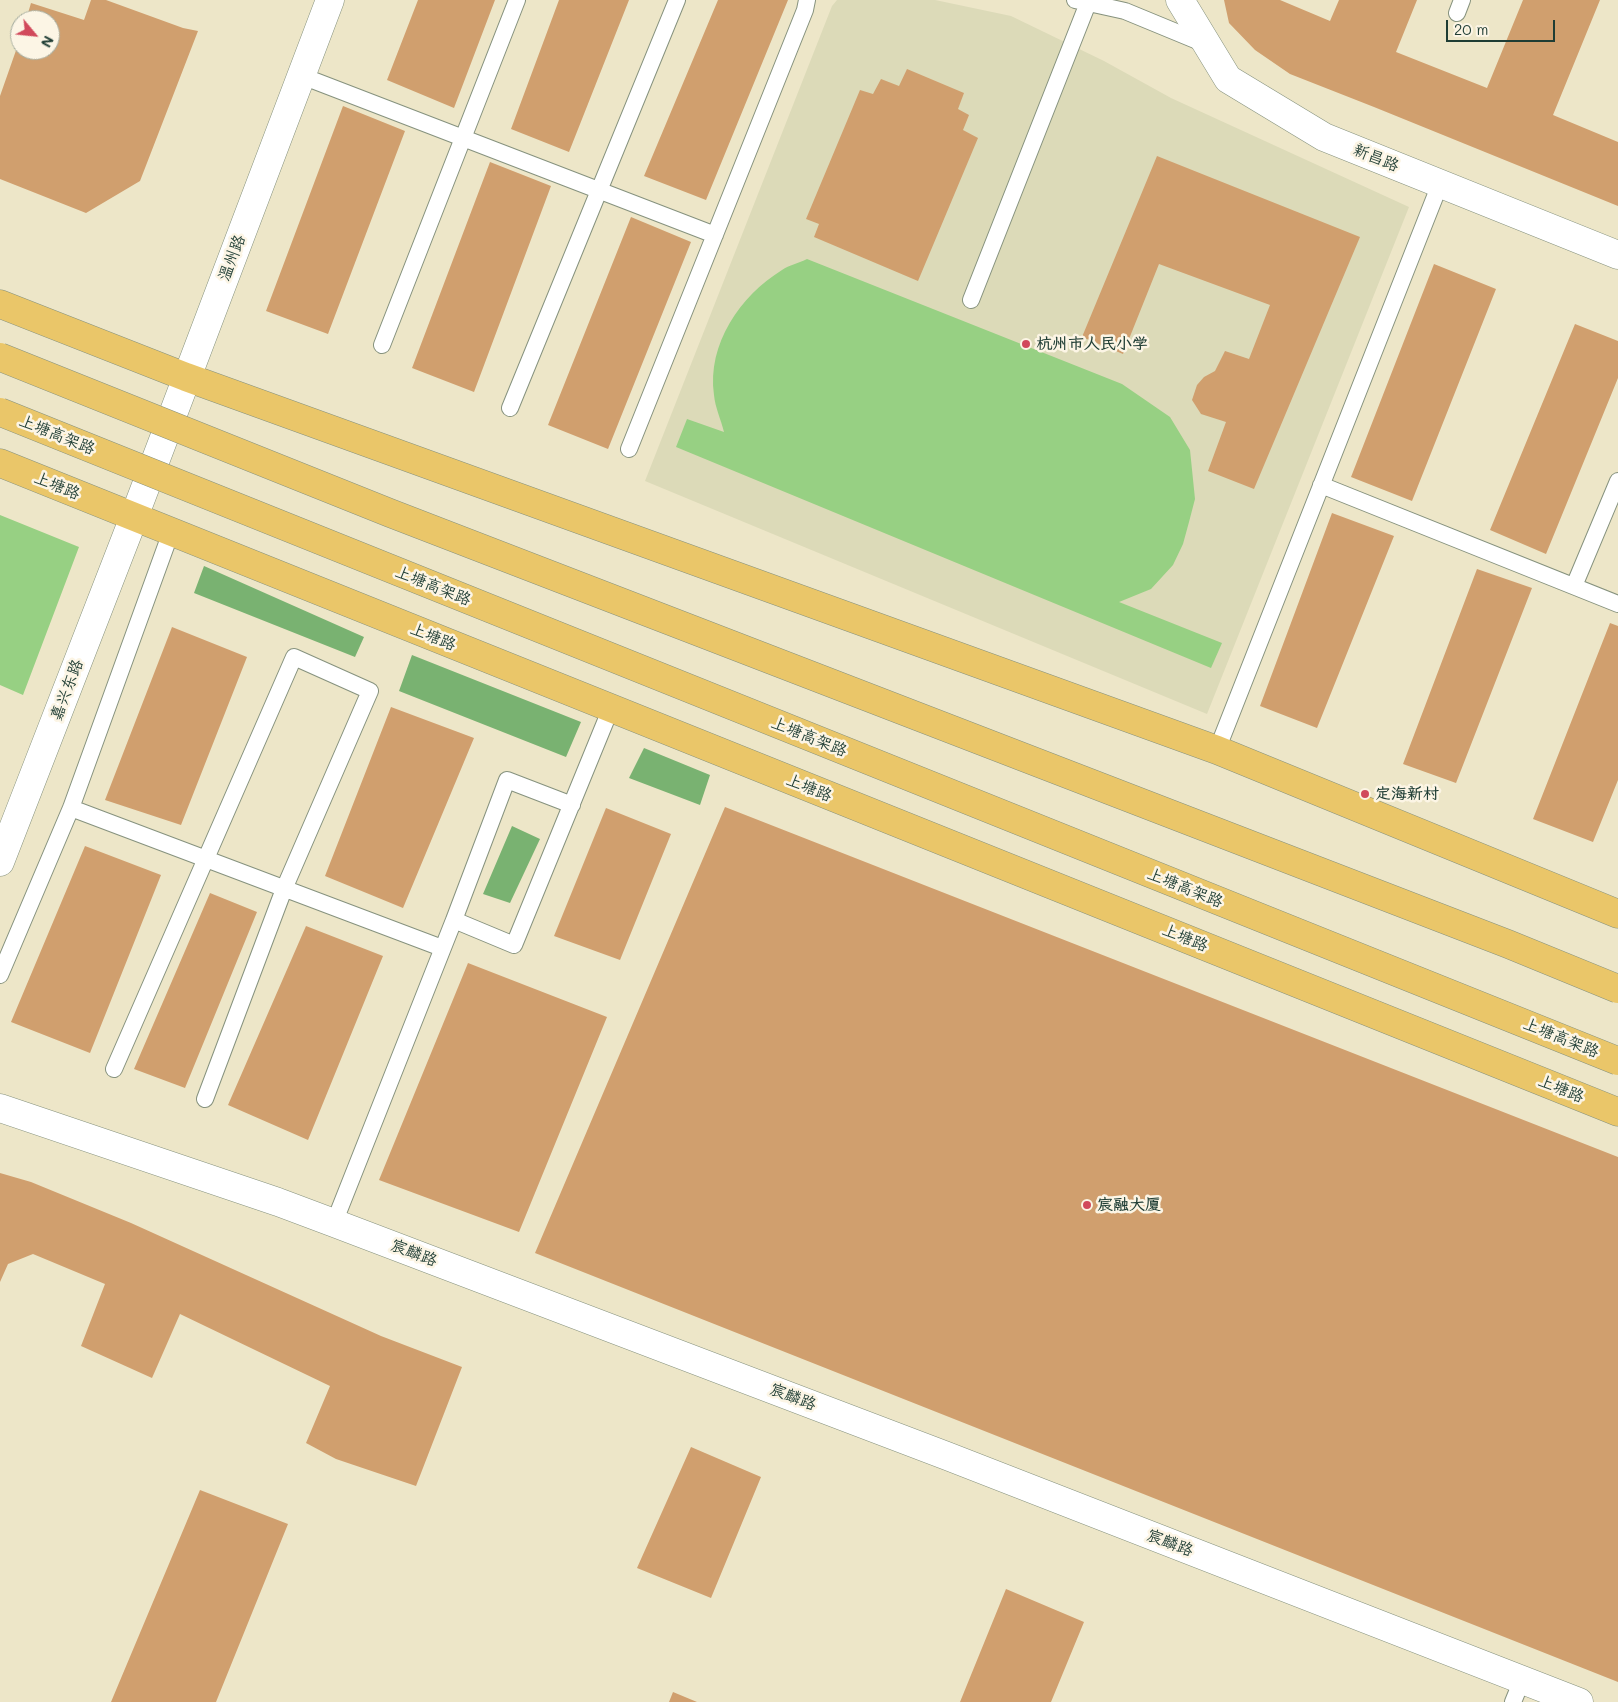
<!DOCTYPE html>
<html>
<head>
<meta charset="utf-8">
<style>
  body { margin:0 }
  #map { position:relative; width:1618px; height:1702px; overflow:hidden; background:#ede6c8; font-family:Mali,sans-serif }
  canvas { display:block }
  .north { position:absolute; left:10px; top:10px; width:50px; height:50px; box-sizing:border-box; background:#fcf5e5; border:1px solid #a4ab9e; border-radius:50%; rotate:118deg; font-size:14px; font-weight:700; line-height:20px; text-align:center; color:#1f3d34 }
  .north::after { content:''; display:block; margin:auto; width:18px; height:22px; background:#d1495b; clip-path:polygon(50% 0,100% 100%,50% 72%,0 100%) }
  .scale { position:absolute; left:1446px; top:20px; width:109px; height:22px; box-sizing:border-box; border:2px solid #1f3d34; border-top:0; padding-left:6px; font-size:15px; line-height:18px; white-space:nowrap; color:#1f3d34; -webkit-text-stroke:4px #fcf5e5; paint-order:stroke }
</style>
</head>
<body>
<div id="map">
<canvas width="1618" height="1702"></canvas>
<div class="north">N</div>
<div class="scale">20 m</div>
</div>
<script>
const context = document.querySelector('canvas').getContext('2d');
context.lineJoin = 'round';
function fill(path, color) { context.fillStyle = color; context.fill(path, 'evenodd'); }
function strokePath(path, color, width, dash) { context.strokeStyle = color; context.lineWidth = width; context.lineCap = dash ? 'butt' : 'round'; context.setLineDash(dash || []); context.stroke(path); }
function drawText(font, color, halo, rows, align = 'center') {
  context.font = font + ' Mali,"LXGW WenKai TC",sans-serif'; context.lineWidth = 5; context.setLineDash([]); context.textBaseline = 'middle'; context.strokeStyle = halo; context.fillStyle = color; for (const [text, x, y, turn = 0] of rows) {
    context.save(); context.translate(x, y); context.rotate((+turn || 0) * Math.PI / 180); context.textAlign = isNaN(turn) ? turn : align; if (halo) context.strokeText(text, 0, 0); context.fillText(text, 0, 0); context.restore();
  }
}
const built = new Path2D(`
  M837 0H935L1011 16 1104 61 1171 98 1409 207 1207 714 645 481 832 6Z`);
const green = new Path2D(`
  M807 259 1122 384 1170 417 1190 450 1195 499 1189 522 1183 544 1173 565 1151 589 1119 602 1222 643 1211 668 676 447 687 419 724 432C721 420 715 407 714 395 707 344 740 296 782 270 789 265 799 263 807 259Z
  M0 515 79 547 23 695 0 685Z`);
const forest = new Path2D(`
  M204 566 364 637 355 657 194 593Z
  M412 655 581 722 566 757 399 691Z
  M644 748 710 775 700 805 629 778Z
  M512 826 540 839 510 903 483 894Z`);
const building = new Path2D(`
  M91 0H106L183 28 198 31 140 181 86 213 0 179V96L20 39V50H50V20H26L31 3 84 20Z
  M418 0H495L454 108 387 80Z
  M559 0H629L569 152 511 129Z
  M718 0H788L706 200 644 176Z
  M1224 0H1280L1330 21 1339 0H1417L1396 52 1487 88 1523 0H1600L1553 115 1618 142V206L1374 107 1290 74 1255 50 1229 23Z
  M907 69 964 93 958 109 969 115 963 130 978 138 918 281 814 237 819 224 806 219 860 90 873 94 881 79 899 86Z
  M343 106 405 131 328 334 266 311Z
  M1157 156 1360 237 1254 489 1208 471 1226 422 1201 414 1192 400 1197 385 1204 377 1215 371 1225 351 1249 359 1270 305 1159 264 1123 354 1082 337Z
  M490 162 551 186 474 392 412 368Z
  M631 217 691 242 608 449 548 425Z
  M1434 264 1496 289 1412 501 1351 477Z
  M1575 324 1618 341V378L1546 554 1490 530Z
  M1332 513 1394 536 1317 728 1260 706Z
  M1477 569 1532 588 1456 783 1403 764Z
  M1610 623 1618 626V780L1593 842 1533 819Z
  M172 627 247 657 181 825 105 800Z
  M391 707 474 738 403 908 325 876Z
  M725 807 1618 1157V1682L535 1253Z
  M606 808 671 834 620 960 554 936Z
  M85 846 161 875 90 1053 11 1022Z
  M210 893 257 912 185 1088 134 1069Z
  M306 926 383 956 308 1140 228 1105Z
  M468 963 607 1017 519 1232 379 1180Z
  M0 1173 31 1182 131 1223 381 1336 462 1367 416 1486 336 1459 306 1443 330 1386 180 1314 152 1378 81 1346 105 1284 33 1254 8 1264 0 1282Z
  M691 1447 761 1477 711 1598 637 1568Z
  M200 1490 288 1524 216 1702H111Z
  M1006 1589 1084 1622 1051 1702H960Z
  M673 1692 697 1702H669Z`);
const lane = new Path2D(`
  M1075 0 1125 11 1205 44
  M1457 13 1462 0
  M302 76 715 235
  M971 300 1088 3
  M382 345 517 0
  M510 408 677 0
  M629 449 805 10 807 0
  M1321 485 1618 604
  M1574 586 1618 481
  M1217 750 1440 184
  M71 808 442 948
  M454 920 507 780 572 805
  M0 975 71 808 171 532
  M114 1069 294 657 370 691 284 889 205 1099
  M334 1223 454 920 514 945 611 708
  M1513 1702 1522 1680`);
const street = new Path2D(`
  M1180 0 1228 79 1324 137 1618 255
  M0 862 134 517 330 0
  M0 1108 278 1202 334 1223 947 1456 1579 1702`);
const primary = new Path2D(`
  M0 304 186 377 1217 750 1618 914
  M0 463 1618 1112`);
const highwayBridge = new Path2D(`
  M0 357 390 513 1508 944 1618 989
  M0 412 1618 1061`);
const markers = [
  [1026,344,5,"#d1495b"],
  [1365,794,5,"#d1495b"],
  [1087,1205,5,"#d1495b"]
];
const streetNames = [
  ["新昌路",1376,158,22],
  ["温州路",232,258,-69],
  ["上塘高架路",57,435,22],
  ["上塘路",57,486,22],
  ["上塘高架路",433,586,22],
  ["上塘路",433,637,22],
  ["嘉兴东路",67,690,-69],
  ["上塘高架路",809,737,22],
  ["上塘路",809,788,22],
  ["上塘高架路",1185,888,22],
  ["上塘路",1185,938,22],
  ["上塘高架路",1561,1038,22],
  ["上塘路",1561,1089,22],
  ["宸麟路",414,1253,21],
  ["宸麟路",793,1397,21],
  ["宸麟路",1170,1543,21]
];
const poiNames = [
  ["杭州市人民小学",1036,344],
  ["定海新村",1375,794],
  ["宸融大厦",1097,1205]
];
fill(built, '#dcdab8');
fill(green, '#97d083');
fill(forest, '#79b271');
fill(building, '#d09f6e');
strokePath(lane, '#86927e', 18);
strokePath(street, '#86927e', 29);
strokePath(primary, '#86927e', 29);
strokePath(lane, '#fff', 16);
strokePath(street, '#fff', 28);
strokePath(primary, '#eac669', 28);
strokePath(highwayBridge, '#86927e', 29, []);
strokePath(highwayBridge, '#eac669', 28);
for (const [x, y, r, color] of markers) { const dot = new Path2D(); dot.arc(x, y, r, 0, 2 * Math.PI); context.fillStyle = color; context.fill(dot); strokePath(dot, '#fcf5e5', 2); }
drawText('16px', '#1f3d34', '#fcf5e5', streetNames);
drawText('bold 16px', '#1f3d34', '#fcf5e5', poiNames, 'left');
</script>
</body>
</html>
